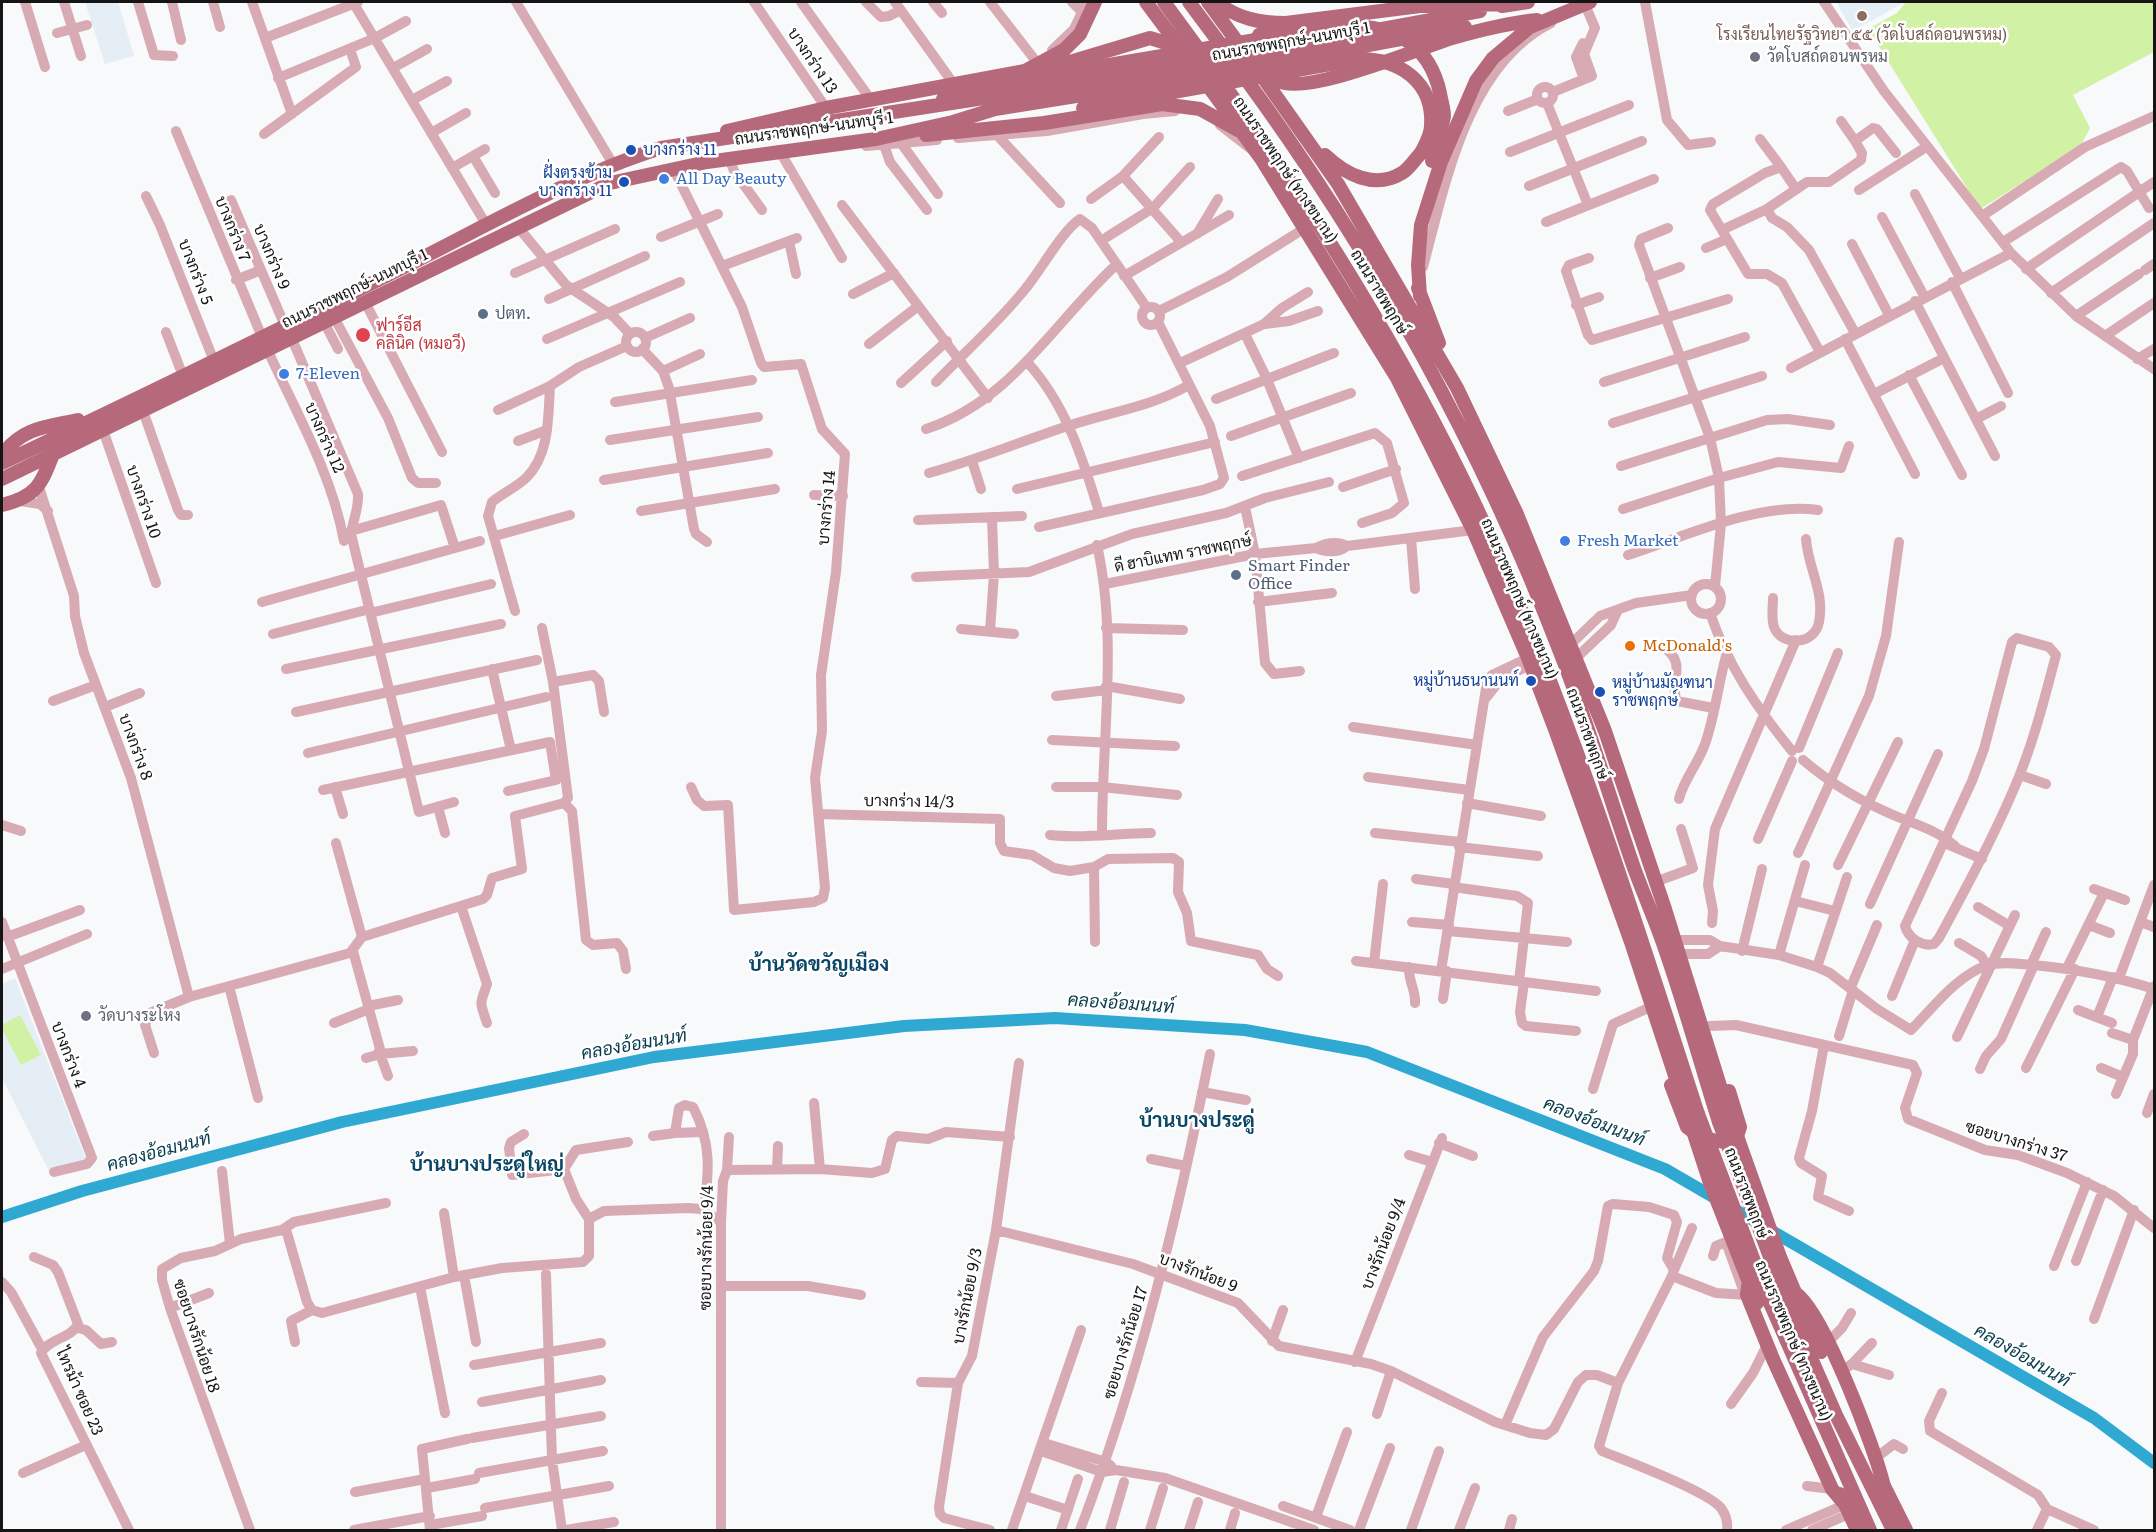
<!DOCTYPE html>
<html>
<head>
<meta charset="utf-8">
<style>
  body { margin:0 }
  #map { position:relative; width:2156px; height:1532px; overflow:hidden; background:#f7f9fb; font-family:Literata,serif }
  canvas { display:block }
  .frame { position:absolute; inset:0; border:3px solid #151516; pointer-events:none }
</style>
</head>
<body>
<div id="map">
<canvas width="2156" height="1532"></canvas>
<div class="frame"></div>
</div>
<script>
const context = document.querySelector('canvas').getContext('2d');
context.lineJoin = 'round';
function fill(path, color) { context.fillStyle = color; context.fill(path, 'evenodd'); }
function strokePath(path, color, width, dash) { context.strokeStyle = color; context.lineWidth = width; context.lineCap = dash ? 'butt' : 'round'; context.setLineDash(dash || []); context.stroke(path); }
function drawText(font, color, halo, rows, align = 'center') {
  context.font = font + ' Literata,Sarabun,serif'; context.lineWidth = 5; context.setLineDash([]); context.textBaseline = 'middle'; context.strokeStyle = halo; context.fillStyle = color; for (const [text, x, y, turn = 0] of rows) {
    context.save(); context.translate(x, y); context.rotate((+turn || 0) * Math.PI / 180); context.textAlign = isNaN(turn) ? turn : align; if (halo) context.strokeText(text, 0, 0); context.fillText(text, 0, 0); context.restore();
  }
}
const built = new Path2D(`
  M85 2H118L134 56 105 64Z
  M1836 2H1905L1853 31Z
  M15 978 87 1162 51 1175 2 1078V984Z`);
const green = new Path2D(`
  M1906 2H2154V52L2073 95 2090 128 2080 147 1980 209 1868 29 1897 13Z
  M20 1015 41 1055 21 1065 2 1029V1025Z`);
const river = new Path2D(`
  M2 1217 82 1191 342 1122 654 1057 904 1026 1055 1018 1245 1030 1367 1052 1665 1169 2094 1418 2154 1463`);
const minor = new Path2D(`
  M25 2 45 67
  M64 2 81 56
  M138 2 154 55 173 56
  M172 2 181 40
  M213 2 220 27
  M252 2 292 114
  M516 2 613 164
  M754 2 826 108
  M801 2 871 100
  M866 2 881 17 889 16 901 10
  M895 2 953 83
  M933 2 942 13
  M990 2 1035 60
  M1072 2 1083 13
  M1645 2 1667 120 1688 145 1711 142
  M1824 2 1884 91 2011 253 2076 316 2154 369
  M354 4 487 226
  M57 33 87 25
  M265 38 358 2
  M1583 43 1576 57 1584 79
  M1052 50 1074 29 1087 2
  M393 68 427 49
  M278 78 375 38 406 21
  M1537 95a8 8 0 1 1 16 0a8 8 0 1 1-16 0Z
  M1553 92 1592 76 1584 54 1595 28 1586 7
  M412 100 447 81
  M1547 103 1588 205
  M1508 111 1538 99
  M1841 121 1855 141
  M1220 125 1251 149
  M176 131 262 337
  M431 133 466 113
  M264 134 356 67 350 49
  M998 136 1060 203
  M958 138 1047 131 1143 114 1175 111
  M1760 139 1781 167
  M901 143 938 194
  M884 145 890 162 927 210
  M866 146 937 140
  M779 150 842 258
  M1510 152 1629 105
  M473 156 495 193
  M729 158 734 171 762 210
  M452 168 485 149
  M674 170 742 307 761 363 764 367 801 364 822 429 845 454 836 572 821 675 822 731 815 778 825 888 823 898 814 902 734 910 728 805 704 806 697 800 691 787
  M1123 176 1181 242
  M1529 186 1642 141
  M1796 189 1781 167 1765 173 1713 204 1710 210 1748 274H1767L1782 283 1820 352
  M1859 190 1926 147
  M1915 194 1960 278
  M146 196 160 225 214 361
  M1091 199 1123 176 1159 137
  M231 200 285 326
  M842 205 988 398
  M1982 216 2085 147 2154 116
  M1882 217 1924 296
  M1546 222 1654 179
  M518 227 566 285 614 317 630 334
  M1668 228 1641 239 1639 245 1710 438 1719 478 1721 524 1715 586
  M1722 230 1767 209
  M1197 234 1218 199
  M661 237 718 214
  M1107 237 1153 208 1190 167
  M789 241 796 274
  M2003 242 2121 167 2127 171 2149 208
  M1852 244 1889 315
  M1706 248 1727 239
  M1589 258 1569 265 1566 271 1588 335 1592 340 1728 299
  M722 266 797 238
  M1423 267C1445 185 1467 65 1551 23
  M2026 269 2154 182
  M2145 270 2154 264
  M515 273 615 229
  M1124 276 1229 215
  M1650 278 1680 267
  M236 280 261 270
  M1952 282 2008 393
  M2051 293 2154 223
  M853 294 894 273
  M549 299 645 256
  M1915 301 1995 456
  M365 302 442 452
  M1576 305 1599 297
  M1142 316a9 9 0 1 1 18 0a9 9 0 1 1-18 0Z
  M1159 311 1227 277 1305 228
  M2076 316 2139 274
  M334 317 388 418 412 478 418 483H436
  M324 322 338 349
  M1265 324 1289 321 1318 311
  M166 332 183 376
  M626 342a10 10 0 1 1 20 0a10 10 0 1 1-20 0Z
  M1855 333 1809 250 1787 227 1772 218 1767 209 1807 182H1829L1861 160 1862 153 1855 141 1873 128 1877 129 1896 153
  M1245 334 1266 377 1299 458
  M2105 336 2154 303
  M645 338 690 318
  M292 339 358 494C359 508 353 520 351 534L419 812 454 802
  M547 339 680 282
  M1845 339 1915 474
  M869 344 917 307
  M642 349 663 371 669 388 694 529 696 534 707 542
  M268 351C296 412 332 474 344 541
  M2137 359 2154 349
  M1028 363C1066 405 1083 459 1099 512
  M1180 363 1264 324 1282 308 1308 292
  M1791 368 2011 253
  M663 371 700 354
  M1909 375 1962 475
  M936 382C966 351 999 322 1026 288 1041 270 1062 231 1080 219L1092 228 1147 308
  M1604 382 1745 337
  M901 383 947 341
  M1874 394 1944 358
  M1216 399 1334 353
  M615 402 752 380
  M498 410 550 386
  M143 411 178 510 181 515H188
  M1976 419 2001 406
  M1613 423 1762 376
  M926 429C1012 401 1053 323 1116 265
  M103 430 156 583
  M1231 436 1351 393
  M610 440 758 417
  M518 441 547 430
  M972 461 981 489
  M1621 466 1767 420 1788 419 1830 425
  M929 473C976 460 1022 441 1068 426 1109 412 1151 407 1189 385
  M1242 476 1375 433 1387 443 1404 503 1392 513 1362 523
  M604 480 768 453
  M39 487 74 596 75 616 84 653 131 778 189 997
  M1343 487 1396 469
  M1017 489 1215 442
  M814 495 843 496
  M20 501 40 504 48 511
  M1245 507 1255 554 1265 663 1274 674 1300 671
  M1623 509 1719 478 1778 462 1841 468 1849 446
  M641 511 775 489
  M918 520 1022 516
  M1039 527 1203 490 1220 484 1224 478 1210 426 1158 322
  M351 531 441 505 455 548
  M495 536 570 515
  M1411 538 1415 589
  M1097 545C1118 638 1102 738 1102 833
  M1316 548C1326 552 1337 554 1347 546
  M1628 555C1686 536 1758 502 1818 510
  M916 577 1029 572 1132 534 1226 513 1265 498 1329 482
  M1105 584 1255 554 1316 548C1326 543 1337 541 1347 546L1473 530
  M1691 599a15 15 0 1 1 30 0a15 15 0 1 1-30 0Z
  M1773 598C1773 607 1771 618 1774 627 1781 647 1815 645 1819 622 1825 592 1808 568 1806 539
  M262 602 480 541
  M1258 602 1332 593
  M515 611 488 516 492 502C503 493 517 487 527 477 550 453 548 417 550 386L579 367 627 346
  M370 613 491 584
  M1710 613C1728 666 1757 708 1792 751
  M542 628 553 682 593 675 599 681 604 712
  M1106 628 1183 630
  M961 629 1014 634
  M990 631 994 574 992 518
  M273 634 370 609
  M2017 638 2049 647 2056 655C2044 701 2032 748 2013 791 1991 842 1965 890 1939 938L1934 944C1922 947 1908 938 1905 926L1972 781 1984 749 2012 642Z
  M1571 644 1600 616 1636 603 1692 595
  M1663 647C1689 663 1668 683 1677 701L1713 708
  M1576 658 1611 625 1617 612
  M286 669 501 624
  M492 669 511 750
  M1106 686 1180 699
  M1056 696 1107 690
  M1486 698 1501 679 1530 665
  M53 701 96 685
  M105 707 140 693
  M296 712 537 660
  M1353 727 1477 745
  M1052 740 1175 746
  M1799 748 1838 653
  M308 753 546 697
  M1803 760C1831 784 1864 803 1898 817 1918 825 1938 831 1955 846
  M2020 775 2046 784
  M1368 777 1469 790
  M335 787 343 814
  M1056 787H1102L1177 795
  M323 790 550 742 556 780 508 791
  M1679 799C1684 779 1698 764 1705 744 1715 716 1718 685 1726 656
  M564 803 572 811 586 940 593 945 617 943 623 951 626 969
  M1467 803 1541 816
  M438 807 445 833
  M818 814 1000 819V843L1004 851 1032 855 1054 868 1070 871 1094 867 1108 859 1173 858 1179 862 1178 892 1187 913 1191 941 1258 955 1267 969 1278 976
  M2 825 21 831
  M1375 833 1460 842
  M1050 835C1083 839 1117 833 1151 833
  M1758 839 1792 761
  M336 843 362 937
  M1949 845 1982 859
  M1459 847 1538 856
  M1798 853 1869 696 1886 636 1899 542
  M1838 865 1898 742
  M1094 867 1095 942
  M1416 879 1454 884
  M1655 882 1693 868 1681 829
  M1453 887 1517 896 1528 903 1519 981
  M2094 889 2125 900
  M1795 901 1835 911
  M1870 904 1938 754
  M461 906 487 984C480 1005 479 1000 487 1023
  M1978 907 2010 926
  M2 922 92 1158 87 1164 54 1172
  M1412 922 1449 925
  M2140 922 2154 927
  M1712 923 1713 911 1708 885 1715 829 1796 640
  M2089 925 2110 933
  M1448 931 1567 942
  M7 937 80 910
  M1682 940H1710L1720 946 1779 955 1817 967 1830 973 1877 1009 1911 1030C1933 1008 1957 975 1988 965 2002 961 2019 964 2033 965 2075 969 2114 976 2154 989
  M1959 943 1981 956 1987 965
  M353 951 380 1049 377 1055 366 1058
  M1742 951 1762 869
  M1686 954H1708L1720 946
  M1779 955 1805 865
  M1356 961 1596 991
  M1374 963 1383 884
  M2031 965 2046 932
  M1409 967C1408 981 1416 990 1415 1003
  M1817 967 1847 877
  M2067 968 2104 893
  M2 969 87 934
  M1441 971 1487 682 1492 675 1528 658
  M2119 978 2154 885
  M1524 982 1520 1012 1522 1023 1526 1026 1576 1031
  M229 986 258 1098
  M1851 987 1877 925
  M1892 996 1915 940
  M1443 999 1447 971
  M368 1006 398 1000
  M2078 1010 2112 1023
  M2097 1017 2113 977
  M334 1023 369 1009
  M1709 1026 1736 1025 1913 1065 1917 1073 1905 1108 1908 1119 1985 1150 2018 1155 2067 1173 2114 1196 2154 1228
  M2112 1033 2133 1040
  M1839 1036 1853 990
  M1957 1037 2015 915
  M1824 1045 1812 1111 1799 1158 1801 1163 1822 1176 1818 1197 1849 1211
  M154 1053 145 1025 150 1013 189 997 350 953 362 937 483 899 487 895 492 878 522 869 515 816 564 803 568 798 553 682
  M2026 1068 2075 969
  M2101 1068 2123 1077
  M1980 1069 1986 1056 2001 1039 2034 965
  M388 1076 380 1054 413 1051
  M1593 1089 1613 1024 1646 1009
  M1202 1092 1246 1100
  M2116 1094 2133 1054V1040L2154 986
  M814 1103 820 1169
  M2147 1113 2154 1094
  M675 1133 702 1132
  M524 1134 511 1142 509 1148 512 1175 564 1169 576 1199 589 1219
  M653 1136 675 1133 679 1108 685 1105 693 1107C712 1143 709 1172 704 1211
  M1439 1143 1473 1156
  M1409 1155 1432 1162
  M1151 1159 1186 1166
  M564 1169 576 1150 628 1142
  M777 1169 778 1146
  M727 1170 729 1137
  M222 1171 230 1244
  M444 1213 454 1277
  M282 1230 287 1233 307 1302 312 1310 322 1313 454 1277 502 1268 583 1262 589 1256V1219L604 1211 688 1208 701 1209 721 1222
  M996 1230 1133 1264 1238 1303 1279 1346 1371 1364 1391 1371 1495 1422 1530 1433 1546 1435 1554 1429 1578 1382 1586 1375H1597L1618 1383
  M1713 1256 1716 1246 1726 1242 1745 1295
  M34 1257 53 1265 58 1272 78 1324C72 1338 48 1339 41 1353L129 1530
  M2076 1261 2103 1190
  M2054 1266 2087 1182
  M1674 1270 1692 1228
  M546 1274 552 1460 562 1530
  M464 1275 476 1342
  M1672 1276 1716 1293 1747 1295
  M2 1282 11 1292 42 1349
  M721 1286H808L861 1295
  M420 1287 445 1413
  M170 1308 209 1293
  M2094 1319 2134 1210
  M78 1328 86 1330 101 1344 112 1342
  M1272 1341 1283 1310
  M295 1342 291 1321 312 1310
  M1827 1343 1842 1328 1851 1313
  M1355 1362 1442 1138
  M1852 1364 1889 1375
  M474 1365 601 1343
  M1840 1372 1852 1364 1872 1343
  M921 1382 958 1383
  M1942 1393 1929 1421 1930 1431 2038 1495 2047 1509 2037 1530
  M482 1402 601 1380
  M1731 1404 1753 1373 1767 1345
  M1377 1414 1391 1371
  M1505 1425 1543 1337 1594 1271 1598 1261 1608 1206 1613 1204 1649 1207 1674 1215 1677 1222 1667 1258 1674 1270 1672 1276 1618 1383 1599 1446 1602 1451C1626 1461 1707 1491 1721 1508 1726 1515 1728 1522 1727 1530
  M472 1438 601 1416
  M1044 1443 1106 1462 1111 1466
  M1041 1451 1102 1472 1116 1470 1165 1478 1314 1530
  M1877 1457 1894 1444 1903 1449
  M23 1473 86 1445
  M479 1473 603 1451
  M1807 1486 1832 1489
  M427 1488 475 1479
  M355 1492 425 1479
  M1025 1496 1068 1510
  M1283 1506 1350 1530
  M485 1508 609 1486
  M2047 1509 2094 1530
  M1316 1517 1347 1432
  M430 1525 482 1516
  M250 1530 170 1308 162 1280V1269L181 1258 215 1251 241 1239 282 1230 294 1222 386 1203
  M354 1530 430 1516
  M430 1530 422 1449 467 1439
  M566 1530 614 1522
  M721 1530V1222L723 1181 727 1170 820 1169 872 1173 885 1169 892 1140 897 1136 928 1139 946 1132 1010 1137
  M990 1530 944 1518 940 1514 939 1507 958 1383 972 1356 996 1230 1019 1063
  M1012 1530 1081 1330
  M1061 1530 1078 1479
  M1080 1530C1139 1376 1178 1216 1210 1054
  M1110 1530 1124 1482
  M1150 1530 1163 1488
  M1189 1530 1198 1502
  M1230 1530 1235 1513
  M1359 1530 1390 1448
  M1411 1530 1439 1451
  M1459 1530 1475 1488
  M1509 1530 1512 1519
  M1786 1530 1844 1505
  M1812 1530 1849 1514`);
const major = new Path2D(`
  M1146 2 1190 61
  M1164 2 1205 58
  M1189 2 1227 53
  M1208 2 1244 51
  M1217 2C1237 19 1261 23 1286 23L1420 6 1511 4
  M1502 6 1528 2
  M1344 36 1480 11
  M1262 48 1258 38 1259 35 1286 23
  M1347 49 1465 27
  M1270 65 1277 80C1302 98 1420 48 1452 38 1480 30 1508 23 1537 20
  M1039 69 1063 64 1150 38 1166 43 1174 57
  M1257 69 1338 184 1457 388 1516 512 1605 731 1665 909 1726 1105
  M1240 71C1371 249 1481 446 1560 652 1588 723 1609 796 1634 868 1644 895 1656 922 1665 949 1685 1006 1701 1065 1719 1122
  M1218 76C1320 219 1413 368 1486 528 1572 717 1634 917 1698 1114
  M1203 79 1262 160 1397 378 1473 530 1528 658 1556 732 1632 945 1681 1094
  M943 99 1054 75
  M727 131 826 108 1025 71 1064 50 1080 34 1095 2
  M926 135 1044 123 1162 104 1200 109 1238 130
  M1325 155C1345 174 1374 190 1402 173 1409 169 1415 159 1421 153
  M1418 288 1439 343
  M1420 296 1418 265 1421 225 1441 162 1476 81 1493 58 1530 27 1590 2
  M2 455C23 427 46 427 78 420
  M2 463C133 401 264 337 394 272 479 230 571 176 661 148L1068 85
  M2 479 610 183 707 162 876 139 953 122 995 109 1076 96
  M2 505C35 497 41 486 53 454
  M1671 1085 1687 1127C1698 1136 1722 1147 1736 1139L1740 1127 1729 1091
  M1770 1303 1870 1530
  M1790 1310 1836 1415 1893 1530
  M1805 1316 1821 1352
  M1880 1478 1906 1530
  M1840 1494 1857 1530
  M1842 1501 1832 1489 1773 1359 1747 1295 1748 1286 1756 1281C1771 1281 1788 1286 1799 1296 1827 1322 1874 1447 1884 1486`);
const majorBridge = new Path2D(`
  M1062 73 1338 26C1388 24 1428 39 1440 93 1441 100 1444 109 1444 116 1442 130 1435 146 1432 161
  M1068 85 1344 36
  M1076 96 1347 49
  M1083 108 1359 59C1400 59 1434 82 1431 126 1431 135 1425 145 1421 153
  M1681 1094 1710 1183 1757 1303
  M1726 1105 1780 1257 1805 1316
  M1698 1114 1770 1303
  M1719 1122 1790 1310`);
const markers = [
  [1862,16,6,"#8d6e63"],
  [1755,57,6,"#6b7280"],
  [631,150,6,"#1a4fb4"],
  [664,179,6,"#3f7fe0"],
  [624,182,6,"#1a4fb4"],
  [483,314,6,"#5c6f8a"],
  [363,335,8,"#e0444e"],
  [284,374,6,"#3f7fe0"],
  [1565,541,6,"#3f7fe0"],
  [1236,575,6,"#5c6f8a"],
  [1630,646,6,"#e8710a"],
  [1531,681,6,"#1a4fb4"],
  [1600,692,6,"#1a4fb4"],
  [86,1016,6,"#6b7280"]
];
const educationNames = [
  ["โรงเรียนไทยรัฐวิทยา ๕๕ (วัดโบสถ์ดอนพรหม)",1862,35]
];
const streetNames = [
  ["ถนนราชพฤกษ์-นนทบุรี 1",1291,42,-10],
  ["บางกร่าง 13",812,61,56],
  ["ถนนราชพฤกษ์-นนทบุรี 1",814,129,-8],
  ["ถนนราชพฤกษ์ (ทางขนาน)",1285,170,56],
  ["บางกร่าง 7",232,229,68],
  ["บางกร่าง 9",271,257,67],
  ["บางกร่าง 5",195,272,69],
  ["ถนนราชพฤกษ์-นนทบุรี 1",355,289,-26],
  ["ถนนราชพฤกษ์",1379,292,59],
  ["บางกร่าง 12",324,438,66],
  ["บางกร่าง 10",143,502,71],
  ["บางกร่าง 14",827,508,-85],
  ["ดี ฮาบิแทท ราชพฤกษ์",1183,554,-11],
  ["ถนนราชพฤกษ์ (ทางขนาน)",1519,599,67],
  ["ถนนราชพฤกษ์",1587,734,70],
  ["บางกร่าง 8",135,747,70],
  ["บางกร่าง 14/3",909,802,1],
  ["บางกร่าง 4",68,1055,69],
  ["ซอยบางกร่าง 37",2016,1142,17],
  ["ถนนราชพฤกษ์",1746,1193,69],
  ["บางรักน้อย 9/4",1384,1244,-69],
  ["ซอยบางรักน้อย 9/4",707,1248,-89],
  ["บางรักน้อย 9",1198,1273,21],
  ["บางรักน้อย 9/3",968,1296,-79],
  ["ซอยบางรักน้อย 18",196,1336,72],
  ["ถนนราชพฤกษ์ (ทางขนาน)",1793,1341,67],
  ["ซอยบางรักน้อย 17",1126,1343,-73],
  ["ไทรม้า ซอย 23",79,1392,66]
];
const worshipNames = [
  ["วัดโบสถ์ดอนพรหม",1767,57],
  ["วัดบางระโหง",98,1016]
];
const transitNames = [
  ["บางกร่าง 11",643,150],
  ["ฝั่งตรงข้าม",612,173,"right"],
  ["บางกร่าง 11",612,191,"right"],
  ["หมู่บ้านธนานนท์",1519,681,"right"],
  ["หมู่บ้านมัณฑนา",1612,683],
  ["ราชพฤกษ์",1612,701]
];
const shopNames = [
  ["All Day Beauty",676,179],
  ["7-Eleven",296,374],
  ["Fresh Market",1577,541]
];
const serviceNames = [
  ["ปตท.",495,314],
  ["Smart Finder",1248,566],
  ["Office",1248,584]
];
const healthNames = [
  ["ฟาร์อีส",376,326],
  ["คลินิค (หมอวี)",376,344]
];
const foodNames = [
  ["McDonald's",1642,646]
];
const waterNames = [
  ["คลองอ้อมนนท์",1121,1004,4],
  ["คลองอ้อมนนท์",634,1045,-10],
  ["คลองอ้อมนนท์",1594,1122,21],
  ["คลองอ้อมนนท์",159,1152,-15],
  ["คลองอ้อมนนท์",2022,1356,30]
];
const quarterNames = [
  ["บ้านวัดขวัญเมือง",819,965],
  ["บ้านบางประดู่",1197,1121],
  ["บ้านบางประดู่ใหญ่",487,1165]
];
fill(built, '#e5edf5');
fill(green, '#d1f2a5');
strokePath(river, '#30a9d2', 12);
strokePath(minor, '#d8abb4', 10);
strokePath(major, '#b6697a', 14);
strokePath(majorBridge, '#b6697a', 14);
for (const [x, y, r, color] of markers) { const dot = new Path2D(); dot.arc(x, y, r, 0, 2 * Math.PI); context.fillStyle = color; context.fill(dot); strokePath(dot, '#fff', 2); }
drawText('16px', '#785e54', '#fff', educationNames);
drawText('16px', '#151516', '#fff', streetNames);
drawText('16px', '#5b616d', '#fff', worshipNames, 'left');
drawText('16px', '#164399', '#fff', transitNames, 'left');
drawText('16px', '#366cbe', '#fff', shopNames, 'left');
drawText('16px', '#4e5e75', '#fff', serviceNames, 'left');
drawText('16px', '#be3a42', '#fff', healthNames, 'left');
drawText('16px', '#c56008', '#fff', foodNames, 'left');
drawText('italic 18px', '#073b4d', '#fff', waterNames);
drawText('bold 20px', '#094667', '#fff', quarterNames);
</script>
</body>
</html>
